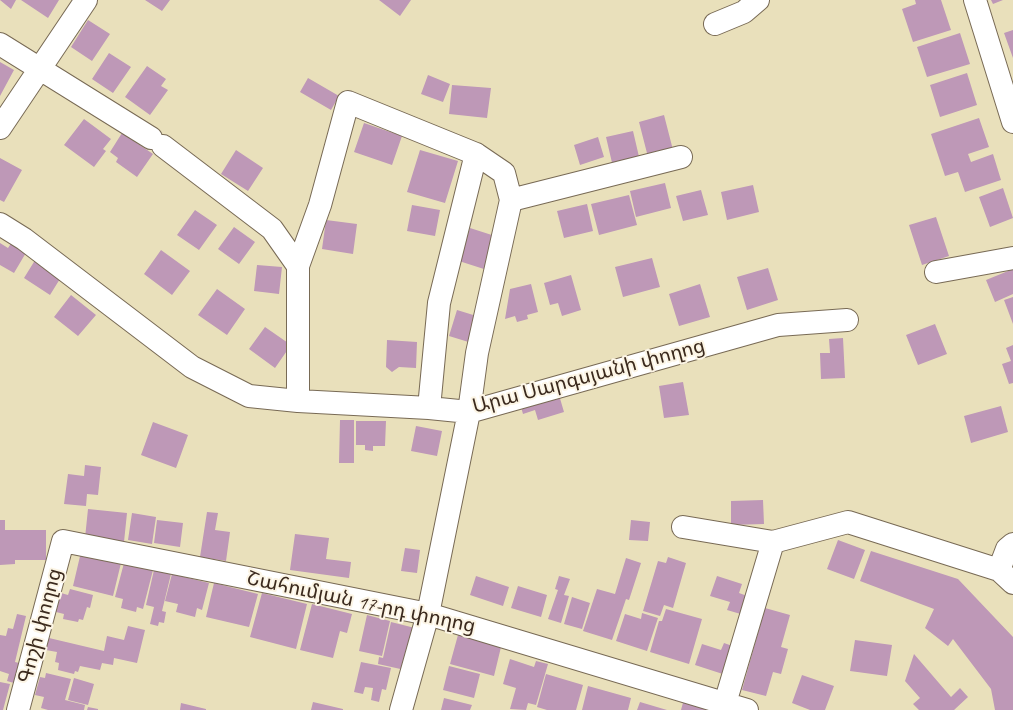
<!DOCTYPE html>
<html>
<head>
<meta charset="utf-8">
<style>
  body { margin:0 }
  canvas { display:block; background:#e9e0bb }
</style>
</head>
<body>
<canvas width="1013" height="710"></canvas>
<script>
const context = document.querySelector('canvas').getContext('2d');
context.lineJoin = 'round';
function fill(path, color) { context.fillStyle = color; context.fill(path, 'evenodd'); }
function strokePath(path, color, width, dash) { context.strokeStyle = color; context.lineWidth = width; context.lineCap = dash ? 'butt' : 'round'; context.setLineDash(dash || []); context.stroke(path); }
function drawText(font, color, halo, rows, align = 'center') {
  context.font = font + ' Caveat,"Noto Sans Armenian",sans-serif'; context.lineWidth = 4; context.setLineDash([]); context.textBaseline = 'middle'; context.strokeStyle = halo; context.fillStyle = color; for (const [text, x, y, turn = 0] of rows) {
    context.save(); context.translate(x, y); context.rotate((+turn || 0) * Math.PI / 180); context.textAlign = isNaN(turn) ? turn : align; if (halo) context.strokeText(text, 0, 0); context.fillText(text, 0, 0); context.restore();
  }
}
const building = new Path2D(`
  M0 0H16L11 9Z
  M21 0H59L48 18Z
  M145 0H170L162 11Z
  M379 0H411L400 16Z
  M915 0H941L951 30 913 42 902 9 916 4Z
  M991 0H1003L993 4Z
  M88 20 110 34 92 61 71 47Z
  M1013 30V58L1004 33Z
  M960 33 970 64 927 77 917 47Z
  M109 53 131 67 113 93 92 79Z
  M0 62 14 70 0 96Z
  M147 66 166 79 161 86 168 90 150 115 125 97Z
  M967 73 977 105 940 117 930 85Z
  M428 75 450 84 443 102 421 94Z
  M308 78 339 96 331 110 300 92Z
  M452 85 491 88 487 118 449 114Z
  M664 115 673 150 648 157 639 122Z
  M979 118 989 147 968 154 971 162 993 154 1001 180 965 192 958 172 945 176 931 134Z
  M84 119 111 139 103 149 106 151 94 167 64 145Z
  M364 123 402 136 392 165 354 152Z
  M633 131 640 161 613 167 606 137Z
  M122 133 153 154 137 177 116 162 118 158 110 152Z
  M598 137 604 157 580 165 574 145Z
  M236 150 263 168 248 191 221 174Z
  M420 150 458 161 445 203 407 192Z
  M0 158 22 170 4 202 0 200Z
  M665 183 671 208 636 217 630 191Z
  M753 185 759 212 727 220 721 192Z
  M1003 188 1013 218 990 227 979 197Z
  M701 190 708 215 683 221 676 196Z
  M629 195 637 225 599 235 591 204Z
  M587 204 593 231 564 238 557 211Z
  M412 205 440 210 435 236 407 231Z
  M195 210 217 225 199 250 177 235Z
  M936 217 949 256 922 265 909 225Z
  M326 220 357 224 353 254 322 249Z
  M234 227 255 242 239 264 218 249Z
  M470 228 498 237 487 270 459 261Z
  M12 242 27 251 14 273 0 265V243L8 248Z
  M161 250 190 271 172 295 144 274Z
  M37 257 63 274 50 295 24 278Z
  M652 258 660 287 623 297 615 267Z
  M257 265 282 267 279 294 254 291Z
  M768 268 778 300 747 310 737 277Z
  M1013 269V294L995 302 986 280Z
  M571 275 581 310 562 316 558 303 550 305 544 283Z
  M531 284 538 312 527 315 528 319 517 322 515 316 505 319 510 289Z
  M700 284 710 317 679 326 669 294Z
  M217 289 245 309 227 335 198 315Z
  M71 295 96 315 78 336 54 317Z
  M1013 297V324L1004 300Z
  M457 310 483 318 475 344 449 336Z
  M935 324 947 354 918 365 906 335Z
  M265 327 291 345 275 368 249 349Z
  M843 338 845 378 821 379 820 353H830L829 339Z
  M387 340 417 342 416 368 399 367 392 372 386 367Z
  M1013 345V383L1009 384 1002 364 1011 361 1006 348Z
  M683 382 689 415 664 418 659 386Z
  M559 395 564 412 538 420 535 410 523 414 521 407Z
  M1001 406 1008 432 971 443 964 416Z
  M340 420H354V463H339Z
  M356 421H386L385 446H373V451L365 450V445H356Z
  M153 422 188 435 176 468 141 455Z
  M416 426 442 431 437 456 411 451Z
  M85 465 101 467 98 495 87 494 86 506 64 504 68 474 84 476Z
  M763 500 764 524 731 525V501Z
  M88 509 127 513 124 542 85 538Z
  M207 512 218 513 215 530 230 532 226 561 200 557Z
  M132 513 156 517 152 544 128 540Z
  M0 520H5V530H46V560H15V564L0 565Z
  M157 520 183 523 180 547 154 543Z
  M631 520 650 522 648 541 629 540Z
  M295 534 329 538 326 559 351 562 349 578 290 570Z
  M838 540 865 550 854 579 827 569Z
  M405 548 420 550 417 573 401 571Z
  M871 551 958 579 1013 637V710H995L991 689 953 639 948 646 925 628 934 609 860 581Z
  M81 552 122 559 113 596 73 586Z
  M668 557 686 563 673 608 664 605 660 616 643 611 658 561 666 563Z
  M626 558 641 563 629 600 626 599 612 640 583 631 597 589 615 594Z
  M124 563 153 570 143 609 137 607 136 612 121 608 123 599 115 597Z
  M154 570 171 574 162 611 166 612 164 623 159 622 158 626 150 624 154 607 146 605Z
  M172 574 209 583 202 610 197 608 195 617 176 612 178 604 165 601Z
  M476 576 509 587 503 606 470 595Z
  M559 576 570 579 564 595 569 596 561 623 548 619 558 590 555 589Z
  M717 576 742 584 739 593 750 597 744 615 727 610 730 602 710 596Z
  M214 583 258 594 249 627 206 617Z
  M518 586 547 595 541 617 511 608Z
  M70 589 93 595 90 608 87 607 83 620 79 619 78 622 63 619 64 614 56 612 61 593 68 595Z
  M262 593 307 604 296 649 250 637Z
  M572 597 590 603 582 629 564 624Z
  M312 604 352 614 347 633 340 631 333 658 300 650Z
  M765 608 790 615 781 647 788 649 781 674 773 672 766 696 742 690Z
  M666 609 702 619 689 664 650 652 659 621H662Z
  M642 613 658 618 647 651 616 641 625 614 641 619Z
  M17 614 26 616 15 662 19 663 14 683 7 681 9 674 0 671V635L6 636 8 628 13 629Z
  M367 615 390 621 382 656 359 651Z
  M391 622 415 628 405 670 378 664 379 657 383 658Z
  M128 626 145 630 137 663 114 658 113 665 102 663 100 670 80 666 78 672 75 671 74 674 58 670 59 663 55 662 57 652 46 650 49 638 104 651 107 636 124 640Z
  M458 635 501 647 494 676 450 664Z
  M855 640 892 645 887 676 850 671Z
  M724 643 741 649 732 677 695 665 702 644 721 650Z
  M914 654 951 697 960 688 968 697 954 710H919L913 704 920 698 905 681Z
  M510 659 534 667 536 661 548 664 536 705 528 703 526 710 510 709 516 688 503 684Z
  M361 662 391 668 386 690 382 689 379 702 371 700 373 688 365 687 363 694 354 692Z
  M449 666 480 674 474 698 443 690Z
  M46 673 71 679 65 700 85 705 84 710H48L41 708 44 697 35 695 40 677 45 678Z
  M546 674 583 685 576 710H547L537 707Z
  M802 675 834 686 825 710H810L792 703Z
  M74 678 94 684 88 705 68 700Z
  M0 682 10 684 3 710H0Z
  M588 686 631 698 628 710H582Z
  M444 698 472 705 470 710H441Z
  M684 699 717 710H681Z
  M313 702 343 709V710H311Z
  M640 702 667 710H637Z
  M181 703 206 709V710H180Z
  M88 707 98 709V710H87Z`);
const minor = new Path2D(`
  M975 0 1013 122
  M715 24 744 12 758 0
  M0 44 151 138
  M0 128 86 0
  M163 146 272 229 298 266
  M511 200 681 157
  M0 224 24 239 192 367 249 396 298 401 429 408 469 412 778 325 847 320
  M936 272 1013 258
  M298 401V266L320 205 348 102 476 154 504 173 511 200 477 353 469 412 428 614 401 710
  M429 408 439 303 476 154
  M683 527 773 542 848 522 999 570 1013 583
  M999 570 1007 549 1013 544
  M18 710 63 541 428 614 747 710
  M723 710 773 542`);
const streetNames = [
  ["Արա Սարգսյանի փողոց",589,377,-15],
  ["Շահումյան 17-րդ փողոց",361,603,12],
  ["Գոշի փողոց",41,626,-75]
];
fill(building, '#be98b7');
strokePath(minor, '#786a55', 24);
strokePath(minor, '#fff', 22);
drawText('20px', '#3b2a1e', '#fcf5e5', streetNames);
</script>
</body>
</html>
